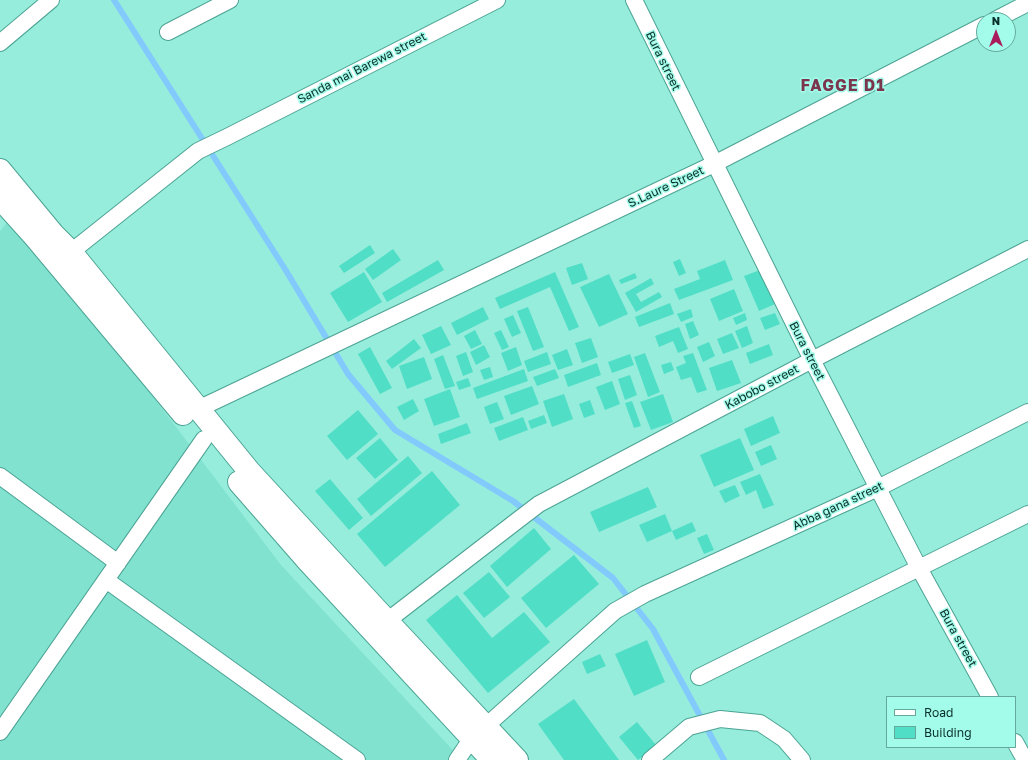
<!DOCTYPE html>
<html>
<head>
<meta charset="utf-8">
<style>
  body { margin:0 }
  #map { position:relative; width:1028px; height:760px; overflow:hidden; background:#96eddc; font-family:"Golos Text",sans-serif }
  canvas { display:block }
  .legend { position:absolute; left:886px; top:696px; width:130px; height:52px; box-sizing:border-box; background:#a3fbe9; border:1px solid #65a99c; margin:0; padding:5px 7px; list-style:none; font-size:12px; color:#082f29 }
  .legend li { display:flex; align-items:center; gap:8px; height:20px }
  .legend b { width:20px; border:1px solid #65a99c }
  .north { position:absolute; left:976px; top:12px; width:40px; height:40px; box-sizing:border-box; background:#a3fbe9; border:1px solid #65a99c; border-radius:50%; rotate:0deg; font-size:11px; font-weight:700; line-height:16px; text-align:center; color:#082f29 }
  .north::after { content:''; display:block; margin:auto; width:14px; height:18px; background:#a91b5b; clip-path:polygon(50% 0,100% 100%,50% 72%,0 100%) }
</style>
</head>
<body>
<div id="map">
<canvas width="1028" height="760"></canvas>
<ul class="legend">
<li><b style="height:5px;background:#fff"></b>Road</li>
<li><b style="height:11px;background:#50dec7"></b>Building</li>
</ul>
<div class="north">N</div>
</div>
<script>
const context = document.querySelector('canvas').getContext('2d');
context.lineJoin = 'round';
function fill(path, color) { context.fillStyle = color; context.fill(path, 'evenodd'); }
function strokePath(path, color, width, dash) { context.strokeStyle = color; context.lineWidth = width; context.lineCap = dash ? 'butt' : 'round'; context.setLineDash(dash || []); context.stroke(path); }
function drawText(font, color, halo, rows, align = 'center') {
  context.font = font + ' "Golos Text",sans-serif'; context.lineWidth = 3; context.setLineDash([]); context.textBaseline = 'middle'; context.strokeStyle = halo; context.fillStyle = color; for (const [text, x, y, turn = 0] of rows) {
    context.save(); context.translate(x, y); context.rotate((+turn || 0) * Math.PI / 180); context.textAlign = isNaN(turn) ? turn : align; if (halo) context.strokeText(text, 0, 0); context.fillText(text, 0, 0); context.restore();
  }
}
const built = new Path2D(`
  M14 214 281 565 462 760H0V231Z`);
const stream = new Path2D(`
  M114 0 285 269 348 374 395 430 513 501 613 578 653 629 724 760`);
const building = new Path2D(`
  M370 245 375 253 344 273 339 266Z
  M393 249 401 260 373 280 365 269Z
  M680 259 686 273 679 276 673 262Z
  M438 260 444 270 387 302 382 293Z
  M725 260 733 280 679 300 674 289 700 279 697 271Z
  M582 263 588 279 572 285 566 268Z
  M760 270 775 304 759 311 744 276Z
  M364 272 382 302 348 322 330 293Z
  M555 272 579 327 569 331 550 287 500 309 495 298Z
  M635 273 637 278 621 284 619 280Z
  M609 274 628 314 599 327 580 287Z
  M651 278 654 284 636 294 641 302 659 292 662 297 636 312 625 293Z
  M734 289 743 311 719 321 710 299Z
  M670 303 674 314 639 327 635 317Z
  M483 307 489 319 457 335 451 323Z
  M528 307 544 347 533 351 517 311Z
  M691 309 693 317 681 322 677 314Z
  M745 313 747 320 736 325 733 318Z
  M775 313 780 324 765 330 760 318Z
  M513 315 521 333 512 337 504 319Z
  M693 321 699 335 690 339 685 324Z
  M441 326 451 345 431 354 422 335Z
  M747 326 753 343 742 348 735 331Z
  M679 327 688 349 678 353 673 341 659 347 655 336Z
  M475 330 482 344 471 349 464 336Z
  M501 330 509 347 502 350 494 333Z
  M732 333 739 348 723 354 717 339Z
  M591 338 598 357 582 363 575 343Z
  M414 339 421 348 392 369 386 361Z
  M709 342 715 356 703 362 697 347Z
  M769 344 773 355 750 364 746 353Z
  M484 345 490 357 476 365 470 352Z
  M370 347 392 388 380 394 358 354Z
  M516 347 522 365 508 371 501 353Z
  M567 349 573 365 558 370 552 355Z
  M466 352 473 372 463 376 456 356Z
  M547 352 551 364 528 372 524 361Z
  M645 353 660 392 648 397 634 357Z
  M693 353 707 390 697 393 691 377 681 380 676 367 686 363 683 356Z
  M630 354 634 365 612 373 608 362Z
  M443 355 455 386 445 389 434 359Z
  M424 357 432 379 407 389 399 366Z
  M732 360 741 383 717 391 709 368Z
  M671 362 674 370 664 374 661 365Z
  M597 363 601 375 568 387 564 375Z
  M490 367 493 377 484 380 480 370Z
  M524 369 528 381 477 399 473 388Z
  M555 369 559 378 537 386 533 377Z
  M630 375 637 395 625 400 618 379Z
  M468 378 471 386 459 390 456 382Z
  M612 381 620 404 605 410 596 387Z
  M532 386 539 404 511 415 504 396Z
  M450 389 460 417 434 426 424 399Z
  M564 394 573 419 552 427 543 401Z
  M663 394 673 422 651 430 640 402Z
  M413 399 419 411 404 420 397 407Z
  M590 400 595 414 584 418 579 404Z
  M632 401 641 426 634 428 625 403Z
  M497 402 504 419 490 424 484 407Z
  M358 410 378 434 347 460 327 436Z
  M544 415 547 423 531 429 528 421Z
  M773 416 780 433 751 446 744 429Z
  M523 417 528 430 499 441 494 428Z
  M467 423 471 433 441 444 438 434Z
  M380 438 398 460 375 479 356 458Z
  M740 438 754 470 714 487 700 455Z
  M771 445 777 459 761 466 755 452Z
  M408 456 422 473 371 516 357 499Z
  M432 471 460 505 385 567 357 534Z
  M760 474 774 505 763 509 756 490 746 495 740 482Z
  M330 479 363 518 349 530 315 491Z
  M735 485 740 496 725 503 719 491Z
  M648 487 657 507 599 532 590 512Z
  M665 514 672 531 647 542 639 525Z
  M692 522 696 531 676 540 672 531Z
  M534 528 551 549 507 587 490 566Z
  M707 534 714 550 704 554 697 538Z
  M574 555 599 584 546 628 521 598Z
  M489 572 510 597 484 618 463 593Z
  M457 595 492 638 524 612 550 642 488 693 426 620Z
  M647 640 665 682 634 696 615 654Z
  M600 654 606 666 587 674 582 662Z
  M574 699 619 760H564L538 724Z
  M637 722 656 745 638 760 619 737Z`);
const street = new Path2D(`
  M634 0 812 360 919 568 990 697
  M995 20 1028 3
  M168 32 230 0
  M0 43 51 0
  M71 252 198 151 227 137 497 0
  M198 409 714 164 984 25
  M0 476 118 563
  M106 580 357 760
  M387 621 518 520 539 504 812 360 1028 249
  M699 677 1028 514
  M0 732 204 439
  M1015 742 1025 760
  M457 760 472 738 486 726 615 611 645 594 878 488 1028 412
  M650 760 689 727 720 719 760 723 784 739 802 760`);
const secondary = new Path2D(`
  M0 170 53 234 71 252 249 471 387 621 517 760
  M0 198 35 237 183 414
  M239 482 308 561 492 760`);
const streetNames = [
  ["Bura street",663,61,64],
  ["Sanda mai Barewa street",362,68,-27],
  ["S.Laure Street",666,187,-25],
  ["Bura street",807,351,63],
  ["Kabobo street",762,387,-28],
  ["Abba gana street",838,506,-25],
  ["Bura street",958,638,61]
];
const districtNames = [
  ["FAGGE D1",843,86]
];
fill(built, '#81e2d0');
strokePath(stream, '#83cafc', 6);
fill(building, '#50dec7');
strokePath(street, '#4ca394', 18);
strokePath(secondary, '#4ca394', 24);
strokePath(street, '#fff', 16);
strokePath(secondary, '#fff', 22);
drawText('12px', '#082f29', '#a3fbe9', streetNames);
context.letterSpacing = '1px';
drawText('bold 16px', '#7b364e', '#a3fbe9', districtNames);
context.letterSpacing = '0px';
</script>
</body>
</html>
